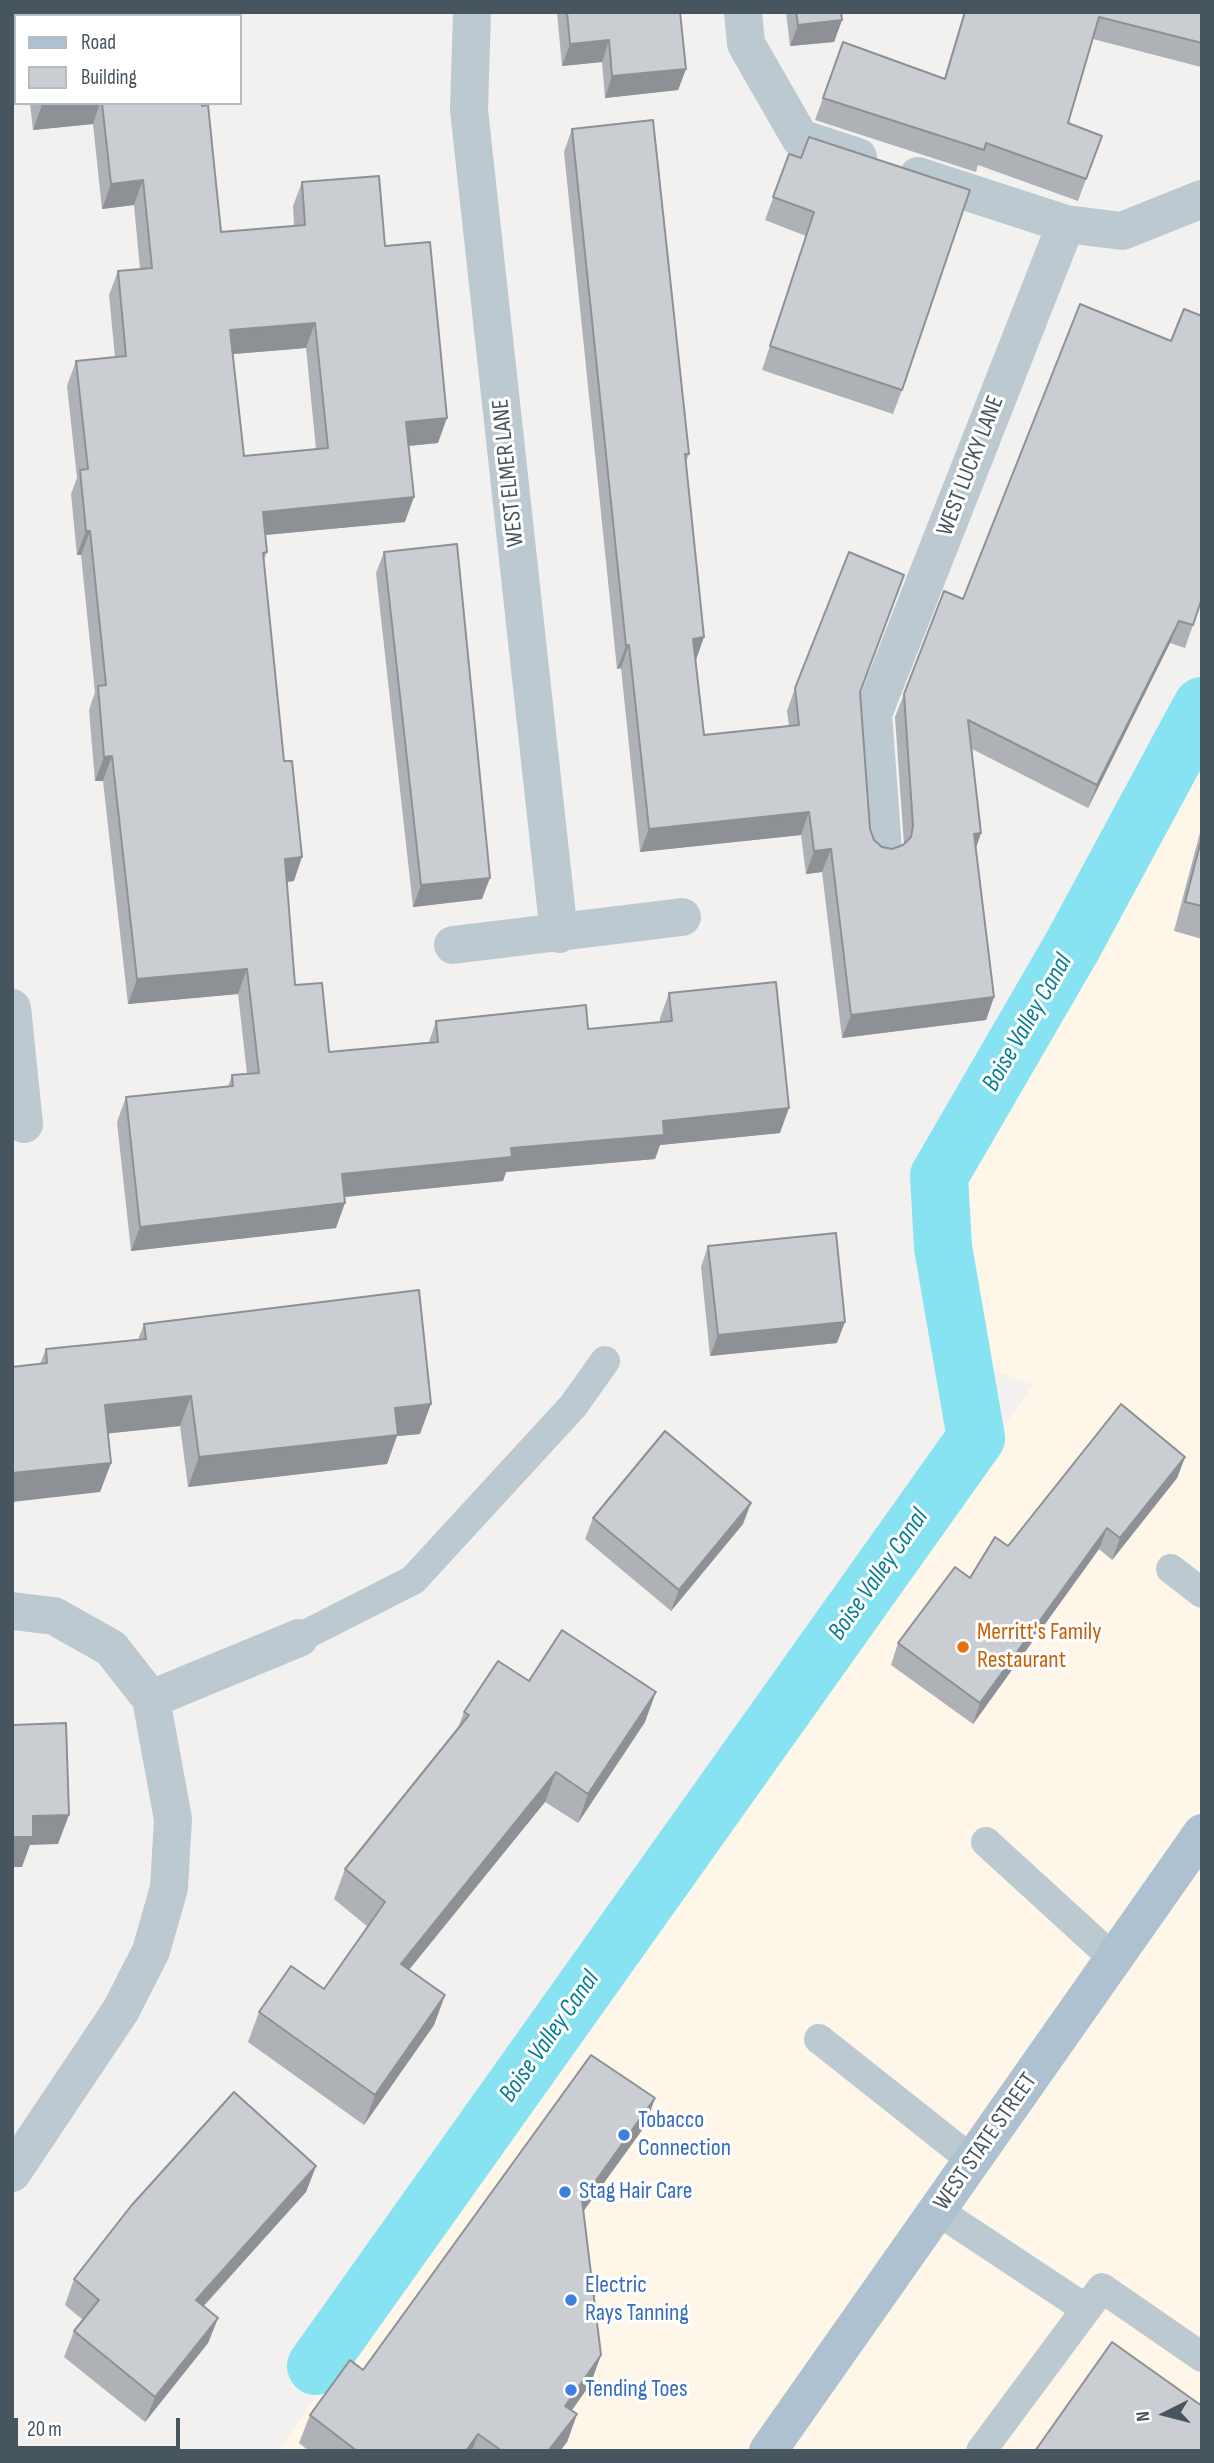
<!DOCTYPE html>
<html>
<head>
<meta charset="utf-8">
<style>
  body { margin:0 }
  #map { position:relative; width:1214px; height:2463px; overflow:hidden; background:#f3f0f0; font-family:"Sofia Sans Condensed",sans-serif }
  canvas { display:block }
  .frame { position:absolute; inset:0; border:14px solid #47555f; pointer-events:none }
  .legend { position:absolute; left:14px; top:14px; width:228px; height:91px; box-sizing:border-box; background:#fff; border:2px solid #b5bbbf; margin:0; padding:9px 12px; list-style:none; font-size:21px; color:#47555f }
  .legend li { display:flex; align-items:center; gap:14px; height:35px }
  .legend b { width:35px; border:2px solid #b5bbbf }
  .north { position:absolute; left:1130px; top:2379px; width:70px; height:70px; -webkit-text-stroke:5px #fff; paint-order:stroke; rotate:264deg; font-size:19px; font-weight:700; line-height:28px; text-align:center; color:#47555f }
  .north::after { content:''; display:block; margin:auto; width:24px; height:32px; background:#47555f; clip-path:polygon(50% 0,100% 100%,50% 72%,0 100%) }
  .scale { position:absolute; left:14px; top:2418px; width:166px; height:32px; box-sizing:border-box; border:4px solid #47555f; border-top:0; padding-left:9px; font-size:21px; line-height:24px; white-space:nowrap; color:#47555f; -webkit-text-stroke:5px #fff; paint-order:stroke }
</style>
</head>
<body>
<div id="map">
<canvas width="1214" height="2463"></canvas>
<div class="frame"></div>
<ul class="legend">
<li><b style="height:9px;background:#aec1d0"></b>Road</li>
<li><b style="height:19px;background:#caced3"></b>Building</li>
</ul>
<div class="north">N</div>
<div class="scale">20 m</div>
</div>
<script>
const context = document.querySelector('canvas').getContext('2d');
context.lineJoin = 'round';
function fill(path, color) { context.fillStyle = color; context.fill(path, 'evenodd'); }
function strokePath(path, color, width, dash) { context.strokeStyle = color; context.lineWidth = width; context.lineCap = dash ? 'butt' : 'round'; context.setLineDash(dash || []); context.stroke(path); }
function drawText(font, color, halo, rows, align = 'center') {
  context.font = font + ' "Sofia Sans Condensed",sans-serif'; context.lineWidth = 6; context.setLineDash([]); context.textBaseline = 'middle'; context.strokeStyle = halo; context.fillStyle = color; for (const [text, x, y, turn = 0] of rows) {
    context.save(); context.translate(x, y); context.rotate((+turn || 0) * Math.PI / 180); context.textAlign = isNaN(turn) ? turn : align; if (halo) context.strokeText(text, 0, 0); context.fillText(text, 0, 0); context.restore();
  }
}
const commercial = new Path2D(`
  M1202 757V2451H278L1033 1385 981 1365 947 1192Z`);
const canal = new Path2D(`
  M316 2366 976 1438 943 1247 939 1176 1073 945 1202 706`);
const lane = new Path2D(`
  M1171 1569 1202 1593
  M299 1638 413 1580 573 1406 605 1361
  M986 1842 1114 1959
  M819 2039 973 2161
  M938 2211 1086 2309
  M981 2451 1102 2288 1202 2357`);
const street = new Path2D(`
  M472 12 469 110 559 934
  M743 12 746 44 800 138 858 157
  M918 176 1066 224 1122 231 1202 199
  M883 850 873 714 1066 224
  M453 945 682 917
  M12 1008 24 1124
  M12 1611 54 1616 111 1648 151 1699 173 1819 169 1888 151 1951 121 2010 12 2173
  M151 1699 299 1638`);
const primary = new Path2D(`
  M768 2451 1202 1833`);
const wall = new Path2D(`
  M30 12H192L193 16H31Z
  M557 12H680L686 69 678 90 605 98 602 62 562 66Z
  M786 12H841L842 20 834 42 790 46Z
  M964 12H1202V70L1201 67 1093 39 1068 123 1102 136 1078 201 978 165 976 172 815 120 843 42 944 79Z
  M30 103H202L221 232 294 226 293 206 302 182 385 246 438 443 408 446 405 522 265 535 267 552 264 560 294 881 286 882 295 985 329 1052 429 1042 436 1021 588 1029 660 1022V1018L669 993 780 1133 660 1145 655 1159 506 1172 503 1181 345 1197 336 1228 131 1251 117 1122 126 1097 228 1087 232 1075 247 1074 238 994 128 1004 103 781H95L89 710 95 692 81 555H77L71 494 77 478 67 386 76 361 115 357 109 295 118 271 140 269 134 205 102 209 93 124 33 130ZM306 348 316 449 244 456 233 354Z
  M572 129 689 454 686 462 696 660 704 735 789 726 787 711 795 688 860 693 870 829 874 840 882 847 892 849 903 845 904 844 895 717 904 694 963 599 1080 304 1193 625 1185 648 1170 643 1088 808 972 749 981 833 976 848 994 997 986 1020 842 1038 822 872 806 874 801 835 640 852 621 668 617 669 564 152Z
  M789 154 902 390 893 414 762 370 806 236 765 220Z
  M384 552 482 899 413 907 376 573Z
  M1202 825V939L1174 931Z
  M708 1246 837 1343 710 1356 701 1267Z
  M144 1324 420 1434 397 1436 387 1464 188 1487 180 1426 108 1433 111 1463 100 1492 40 1364 46 1349 138 1340Z
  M1185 1457 1177 1478 1112 1560 1099 1549 973 1724 891 1665 898 1643 970 1578 1008 1546Z
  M593 1518 743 1524 671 1611 585 1539Z
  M529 1681 645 1722 578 1823 545 1802 409 1970 445 1995 434 2025 364 2125 248 2042 259 2012 324 1989 368 1927 334 1899 345 1869 458 1728 464 1712Z
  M655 2098 645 2126 583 2212 591 2383 572 2410 577 2414 567 2442 560 2451H309L299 2443 310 2415 363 2370Z
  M316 2166 306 2192 204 2306 218 2318 208 2343 145 2422 64 2357 74 2331 83 2320 65 2305 74 2279Z`);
const shadedWall = new Path2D(`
  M842 20 834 42 790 46 798 25Z
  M609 40 602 62 562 66 570 44Z
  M686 69 678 90 605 98 612 76Z
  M63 103H100L93 124 33 130 42 105Z
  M143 180 134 205 102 209 111 184Z
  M315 323 306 348 222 355 230 330Z
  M447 418 438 443 397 447 406 422Z
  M414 497 405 522 254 536 263 512Z
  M86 531H90L81 555H77Z
  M1179 621 1170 643 1088 808 1097 785Z
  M704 637 696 660 693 639Z
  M629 645 621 668 617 669 626 646Z
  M112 756 103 781H95L104 757Z
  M809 812 801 835 640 852 649 829Z
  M981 833 973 856 974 834Z
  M831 849 822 872 806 874 814 851Z
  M302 857 294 881 276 883 285 859Z
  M490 878 482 899 413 907 421 885Z
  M247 969 238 994 128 1004 137 979Z
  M994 997 986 1020 842 1038 851 1015Z
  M789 1108 780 1133 660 1145 655 1159 506 1172 503 1181 333 1198 342 1174 511 1148 663 1121Z
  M345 1203 336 1228 131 1251 140 1227Z
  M845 1322 837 1343 710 1356 718 1335Z
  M191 1396 180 1426 94 1435 105 1405Z
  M431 1404 420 1434 397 1436 387 1464 188 1487 199 1457 395 1408Z
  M1185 1457 1177 1478 1112 1560 1120 1538Z
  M111 1463 100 1492 12 1502V1473Z
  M751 1503 743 1524 671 1611 679 1590Z
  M1107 1528 1099 1549 973 1724 980 1703Z
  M656 1692 645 1722 578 1823 588 1794Z
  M556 1772 545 1802 390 1993 401 1964Z
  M69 1815 58 1844 30 1845 22 1867H12V1837L33 1816Z
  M445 1995 434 2025 364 2125 375 2095Z
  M655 2098 645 2126 571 2228 582 2200Z
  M316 2166 306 2192 186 2325 196 2300Z
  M218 2318 208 2343 145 2422 155 2397Z
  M601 2355 591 2383 555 2434 565 2406Z
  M577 2414 567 2442 560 2451H548Z
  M478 2434 472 2451H466Z`);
const building = new Path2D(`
  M42 12H192L193 16H42Z
  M567 12H680L686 69 612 76 609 40 570 44Z
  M796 12H841L842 20 798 25Z
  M965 12H1202V43L1099 17 1068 123 1102 136 1086 179 986 143 984 150 823 98 843 42 945 79Z
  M42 103H63L42 105Z
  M102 103H202V106L208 105 221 232 305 225 302 182 379 176 385 246 430 242 447 418 406 422 414 497 263 512 267 552 263 553 284 761H292L302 857 285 859 295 985 322 983 329 1052 438 1042 436 1021 586 1005 588 1029 672 1021 669 993 776 982 789 1108 663 1121 664 1135 511 1148 512 1157 342 1174 345 1203 140 1227 126 1097 233 1086 232 1075 259 1073 247 969 137 979 112 756 104 757 98 686 106 685 90 531H86L80 470 88 469 76 361 126 356 118 271 152 268 143 180 111 184ZM315 323 328 448 244 456 230 330Z
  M653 120 689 454H685L704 637 693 639 704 735 799 725 795 688 849 552 904 575 860 692 870 829 874 840 882 847 892 849 903 845 911 837 913 826 904 694 944 591 963 599 1080 304 1171 341 1184 309 1202 316V598L1193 625 1179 621 1097 785 968 720 981 833 974 834 994 997 851 1015 831 849 814 851 809 812 649 829 629 645 626 646 572 129Z
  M809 137 970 190 902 390 770 346 814 212 773 197 789 154 801 158Z
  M457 544 490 878 421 885 384 552Z
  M1202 837V906L1185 902Z
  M836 1233 845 1322 718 1335 708 1246Z
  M419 1290 431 1404 395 1408 398 1435 199 1457 191 1396 105 1405 111 1463 12 1473V1367L47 1363 46 1349 146 1339 144 1324Z
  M1121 1404 1185 1457 1120 1538 1107 1528 980 1703 898 1643 955 1567 970 1578 995 1537 1008 1546Z
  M665 1431 751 1503 679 1590 593 1518Z
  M562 1630 656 1692 588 1794 556 1772 401 1964 445 1995 375 2095 259 2012 291 1966 324 1989 385 1902 345 1869 469 1715 464 1712 498 1661 529 1681Z
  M66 1723 69 1815 33 1816V1837H12V1725Z
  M591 2055 655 2098 582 2200 601 2355 565 2406 577 2414 548 2451H502L478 2434 466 2451H357L310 2415 350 2360 363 2370Z
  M234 2092 316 2166 196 2300 218 2318 155 2397 74 2331 99 2300 74 2279 131 2206Z
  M1112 2342 1202 2406V2451H1035Z`);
const markers = [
  [963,1647,7,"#e8710a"],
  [624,2135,7,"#3f7fe0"],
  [565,2192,7,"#3f7fe0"],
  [571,2300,7,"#3f7fe0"],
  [571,2390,7,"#3f7fe0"]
];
const streetNames = [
  ["WEST LUCKY LANE",971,466,-69],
  ["WEST ELMER LANE",509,473,-96],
  ["WEST STATE STREET",986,2142,-55]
];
const foodNames = [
  ["Merritt's Family",977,1633],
  ["Restaurant",977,1661]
];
const shopNames = [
  ["Tobacco",638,2121],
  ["Connection",638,2149],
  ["Stag Hair Care",579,2192],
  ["Electric",585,2286],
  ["Rays Tanning",585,2314],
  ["Tending Toes",585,2390]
];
const waterNames = [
  ["Boise Valley Canal",1028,1023,-60],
  ["Boise Valley Canal",879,1575,-55],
  ["Boise Valley Canal",550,2037,-55]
];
fill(commercial, '#fdf6e9');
strokePath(canal, '#87e2f2', 58);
strokePath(lane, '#bdc9d0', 30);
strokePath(street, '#bdc9d0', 38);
strokePath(primary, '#aec1d0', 38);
fill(wall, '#aeb1b5');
fill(shadedWall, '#8d9094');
fill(building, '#caced3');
strokePath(building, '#8d9094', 2);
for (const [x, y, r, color] of markers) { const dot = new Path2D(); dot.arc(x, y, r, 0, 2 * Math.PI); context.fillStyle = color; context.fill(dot); strokePath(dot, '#fff', 2.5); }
drawText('24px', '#47555f', '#fff', streetNames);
drawText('24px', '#c56008', '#fff', foodNames, 'left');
drawText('24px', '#366cbe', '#fff', shopNames, 'left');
drawText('italic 26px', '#067f94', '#fff', waterNames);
</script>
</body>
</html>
